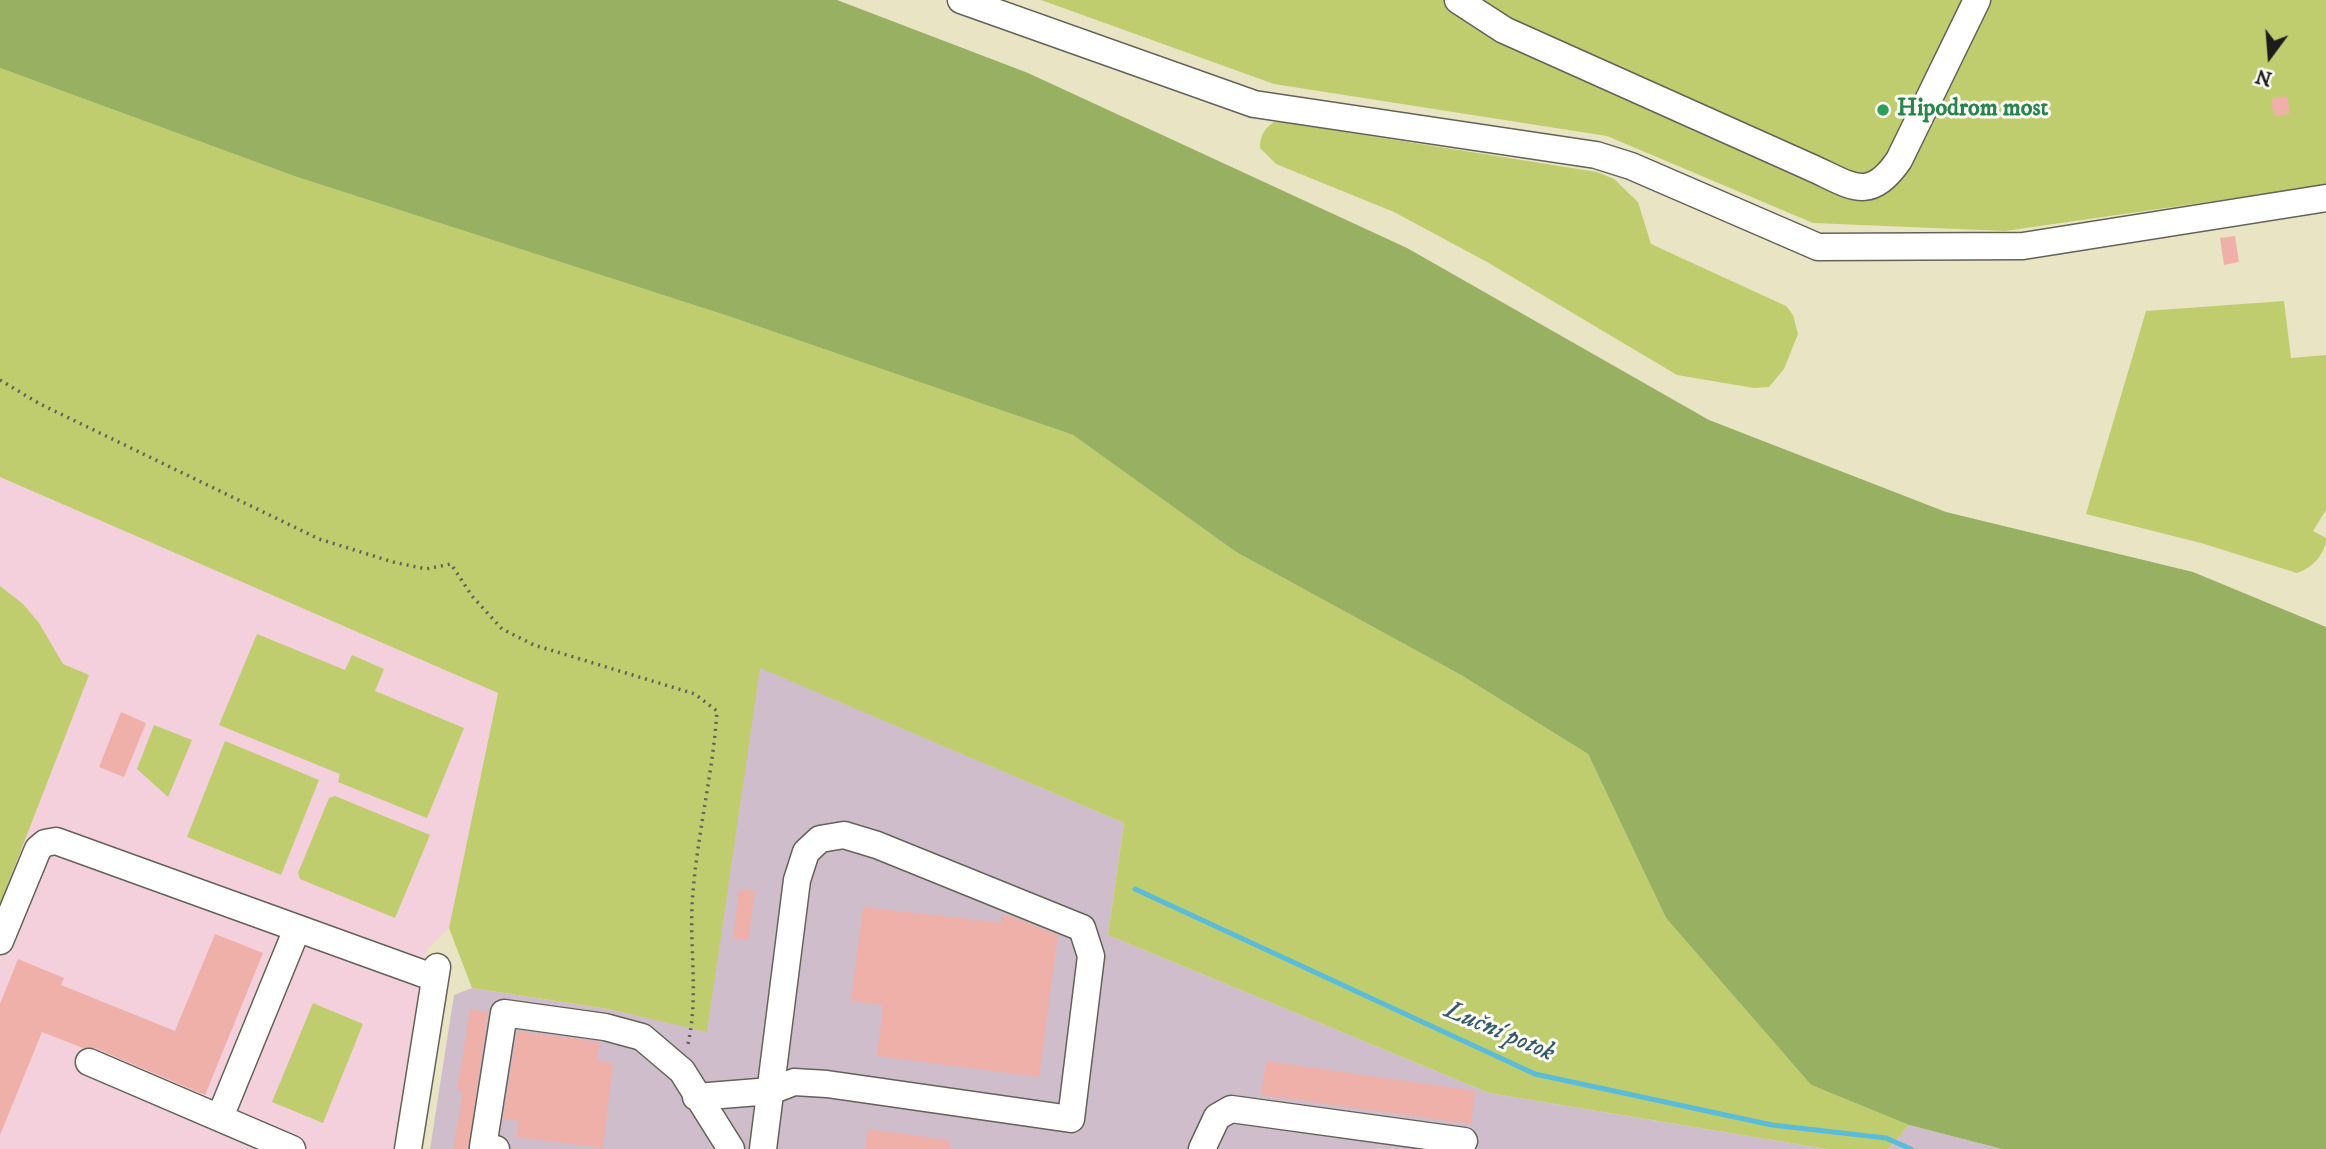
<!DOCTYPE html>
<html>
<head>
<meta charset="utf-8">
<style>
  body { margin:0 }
  #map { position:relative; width:2326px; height:1149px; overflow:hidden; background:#e9e4c4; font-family:"IM FELL DW Pica",serif }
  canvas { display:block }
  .north { position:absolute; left:2235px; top:21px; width:70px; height:70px; -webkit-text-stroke:5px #fdfcf7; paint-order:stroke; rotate:196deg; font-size:19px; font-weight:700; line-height:28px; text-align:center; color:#1c1c1c }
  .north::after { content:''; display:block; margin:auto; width:24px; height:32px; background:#1c1c1c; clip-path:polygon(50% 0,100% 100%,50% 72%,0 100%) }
</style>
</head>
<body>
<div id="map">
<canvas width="2326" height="1149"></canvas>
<div class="north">N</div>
</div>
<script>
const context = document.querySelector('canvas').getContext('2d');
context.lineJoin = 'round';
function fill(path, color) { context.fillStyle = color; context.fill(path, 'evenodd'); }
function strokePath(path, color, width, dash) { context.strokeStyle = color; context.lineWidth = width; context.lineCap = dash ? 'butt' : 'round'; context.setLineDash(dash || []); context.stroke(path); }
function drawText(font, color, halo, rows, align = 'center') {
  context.font = font + ' "IM FELL DW Pica",serif'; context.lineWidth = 6; context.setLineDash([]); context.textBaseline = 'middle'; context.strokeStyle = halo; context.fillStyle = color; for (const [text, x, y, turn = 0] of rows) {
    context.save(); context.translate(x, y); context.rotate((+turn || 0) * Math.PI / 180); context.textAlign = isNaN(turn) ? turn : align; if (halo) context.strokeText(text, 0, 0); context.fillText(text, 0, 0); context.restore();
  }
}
const built = new Path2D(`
  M0 477 498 693 449 928 427 949 394 1149H0Z`);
const industrial = new Path2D(`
  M759 667 1124 823 1108 935 1489 1093 1827 1149H430L454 995 472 988 608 1009 707 1031Z
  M1909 1125 2002 1149H1888Z`);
const green = new Path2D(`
  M1041 0H2326V185L2005 231 1813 223 1607 136 1274 84Z
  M0 68 294 176 731 317 1073 435 1236 552 1461 675 1588 754 1666 918 1811 1085 1909 1125 1888 1149H1827L1489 1093 1108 935 1124 823 760 668 707 1032 608 1009 472 988 449 928 498 693 0 477Z
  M1276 121 1597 172 1614 179 1638 202 1651 244 1786 306 1793 315 1798 334 1784 369 1769 387 1754 388 1677 375 1487 262 1394 212 1276 164 1260 148C1260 135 1265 127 1276 121Z
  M2284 301 2291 358 2326 355V510L2313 531 2326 538C2326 554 2312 568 2297 573L2201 543 2086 514 2146 311Z
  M0 586 23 604 39 623 63 664 89 675 0 904Z
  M257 634 345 670 352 655 384 669 375 691 464 728 427 818 338 782 340 774 219 725Z
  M154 725 192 740 168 797 137 769Z
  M225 741 319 780 281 875 187 837Z
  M335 796 430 835 395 918 300 879 298 873 329 798Z
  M313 1003 363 1024 323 1123 272 1102Z`);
const forest = new Path2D(`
  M0 0H837L1028 73 1407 248 1709 420 1946 512 2193 572 2326 627V1149H2002L1909 1125 1811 1085 1666 918 1588 754 1461 675 1236 552 1073 435 731 317 294 176 0 68Z`);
const stream = new Path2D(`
  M1135 889 1535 1074 1772 1125 1886 1138 1911 1149`);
const building = new Path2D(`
  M2287 96 2290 114 2274 116 2271 99Z
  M2235 236 2239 262 2224 265 2220 238Z
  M121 712 146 723 124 777 99 767Z
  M739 889 755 891 748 940 733 938Z
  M863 907 1002 923V915L1009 916 1058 935 1039 1077 877 1056 883 1005 851 1001Z
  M215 934 263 953 205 1095 95 1048H83L42 1032 0 1135V1004L18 959 64 978 61 985 175 1031Z
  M470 1009 488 1012 468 1149H453L463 1092 457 1091Z
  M517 1031 600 1042 597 1060 613 1063 603 1148 516 1137 519 1121 503 1119Z
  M1266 1061 1475 1091 1471 1124 1261 1095Z
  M868 1129 949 1140V1149H865Z`);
const path = new Path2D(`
  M0 380 40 404 319 539 393 562 426 569 451 564 472 596 502 629 534 645 695 694 717 711C713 772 698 831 693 892 688 944 700 997 687 1048`);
const minor = new Path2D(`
  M961 0 1254 104 1596 155 1631 166 1818 247 2023 246 2326 198
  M1458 0 1504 30 1810 167C1851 185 1869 204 1899 160L1977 0
  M0 941 38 849 45 843 56 841 435 978
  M89 1062 292 1149
  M696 1097 771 1091 794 1082 827 1084 1071 1119 1091 956 1082 928 877 845 844 835 820 839 806 852 797 880 763 1149
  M220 1117 297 929
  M408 1149 437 967
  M496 1149 483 1147 504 1013 605 1027 642 1037 682 1071 731 1149
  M1202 1149 1217 1117 1231 1109 1464 1141`);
const markers = [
  [1883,110,7,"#2e9e5b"]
];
const leisureNames = [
  ["Hipodrom most",1897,110]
];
const waterNames = [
  ["Luční potok",1499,1033,23]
];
fill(built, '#f4cfdc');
fill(industrial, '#d0bdcc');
fill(green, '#bfcd6e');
fill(forest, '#97b061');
strokePath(stream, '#5bbcd9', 5);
fill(building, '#efb0a9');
strokePath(minor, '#646257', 29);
strokePath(path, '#646257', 3.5, [2, 5]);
strokePath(minor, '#fff', 26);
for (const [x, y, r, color] of markers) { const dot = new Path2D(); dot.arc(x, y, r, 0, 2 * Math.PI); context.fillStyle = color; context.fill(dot); strokePath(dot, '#fdfcf7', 2.5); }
drawText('bold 24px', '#27864d', '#fdfcf7', leisureNames, 'left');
drawText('italic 26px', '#355c68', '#fdfcf7', waterNames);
</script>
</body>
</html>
